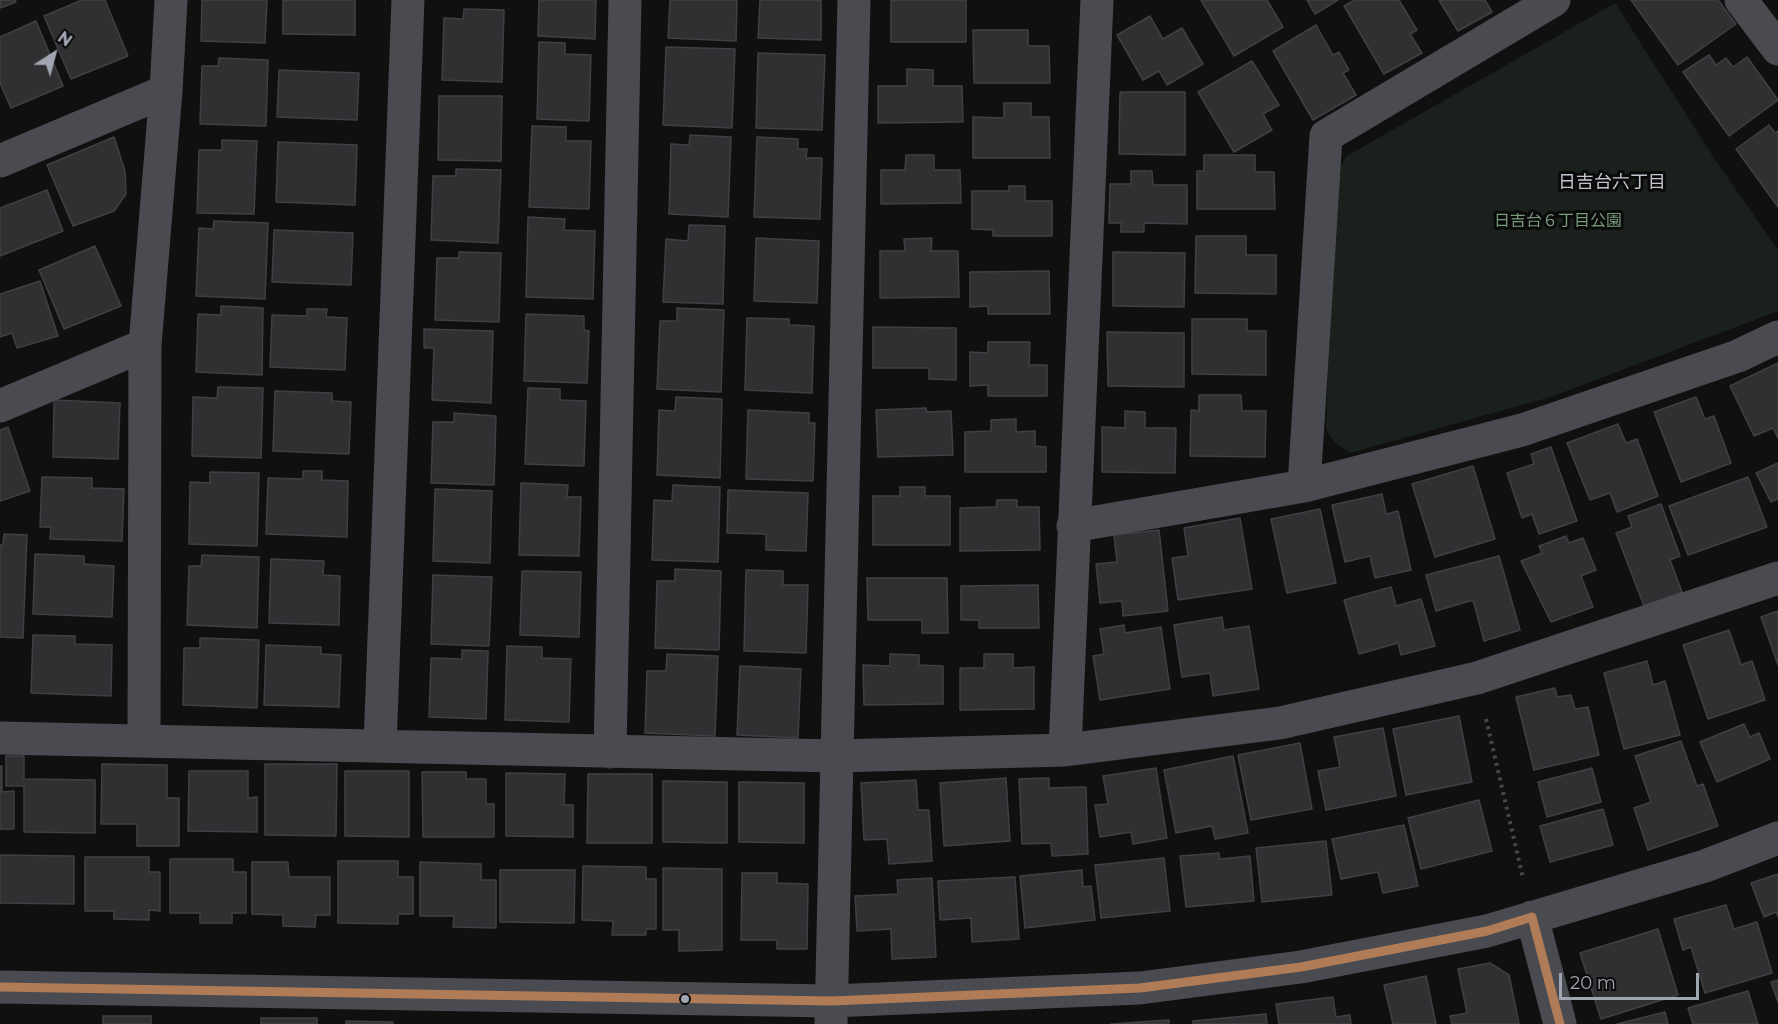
<!DOCTYPE html>
<html>
<head>
<meta charset="utf-8">
<style>
  body { margin:0 }
  #map { position:relative; width:1778px; height:1024px; overflow:hidden; background:#101010; font-family:Montserrat,sans-serif }
  canvas { display:block }
  .north { position:absolute; left:24px; top:24px; width:60px; height:60px; -webkit-text-stroke:4px #0a0a0b; paint-order:stroke; rotate:36deg; font-size:16px; font-weight:700; line-height:24px; text-align:center; color:#a1a5b1 }
  .north::after { content:''; display:block; margin:auto; width:21px; height:27px; background:#a1a5b1; clip-path:polygon(50% 0,100% 100%,50% 72%,0 100%) }
  .scale { position:absolute; left:1559px; top:973px; width:140px; height:27px; box-sizing:border-box; border:3px solid #a1a5b1; border-top:0; padding-left:8px; font-size:18px; line-height:21px; white-space:nowrap; color:#a1a5b1; -webkit-text-stroke:4px #0a0a0b; paint-order:stroke }
</style>
</head>
<body>
<div id="map">
<canvas width="1778" height="1024"></canvas>
<div class="north">N</div>
<div class="scale">20 m</div>
</div>
<script>
const context = document.querySelector('canvas').getContext('2d');
context.lineJoin = 'round';
function fill(path, color) { context.fillStyle = color; context.fill(path, 'evenodd'); }
function strokePath(path, color, width, dash) { context.strokeStyle = color; context.lineWidth = width; context.lineCap = dash ? 'butt' : 'round'; context.setLineDash(dash || []); context.stroke(path); }
function drawText(font, color, halo, rows, align = 'center') {
  context.font = font + ' Montserrat,"Noto Sans JP",sans-serif'; context.lineWidth = 6; context.setLineDash([]); context.textBaseline = 'middle'; context.strokeStyle = halo; context.fillStyle = color; for (const [text, x, y, turn = 0] of rows) {
    context.save(); context.translate(x, y); context.rotate((+turn || 0) * Math.PI / 180); context.textAlign = isNaN(turn) ? turn : align; if (halo) context.strokeText(text, 0, 0); context.fillText(text, 0, 0); context.restore();
  }
}
const green = new Path2D(`
  M1615 3 1714 158 1778 250V311L1551 397 1350 453 1334 442 1326 429 1334 176 1347 156Z`);
const building = new Path2D(`
  M0 0H15L16 2 0 8Z
  M82 0H105L128 56 71 79 44 16Z
  M202 0H267L265 43 201 41Z
  M283 0H355V35L283 34Z
  M539 0H596L595 39 538 36Z
  M670 0H737L736 41 668 38Z
  M760 0H821V40L758 38Z
  M891 0H966V42H891Z
  M1201 0H1267L1283 27 1234 56Z
  M1307 0H1338L1315 14Z
  M1355 0H1399L1417 30 1410 34 1422 53 1384 74 1344 6Z
  M1439 0H1485L1492 12 1458 31Z
  M1631 0H1718L1736 24 1678 65Z
  M464 9 504 10 502 82 442 80 444 18 463 19Z
  M1150 16 1163 39 1182 28 1203 64 1167 85 1159 71 1143 80 1117 35Z
  M36 21 63 86 11 108 0 83V37Z
  M1316 25 1333 55 1339 52 1349 70 1343 73 1356 95 1313 120 1273 51Z
  M973 30H1028V46H1049L1050 83H974Z
  M539 42 565 43V54L591 55 589 121 537 119Z
  M666 47 735 49 732 128 663 125Z
  M758 53 825 55 822 130 756 128Z
  M1709 55 1716 65 1726 58 1733 67 1747 57 1778 100 1729 136 1683 72Z
  M219 58 268 60 266 126 200 124 202 66H218Z
  M1252 61 1279 105 1263 114 1272 130 1234 152 1198 92Z
  M907 69 933 70V86H962L963 122 878 123V86H907Z
  M279 70 359 73 357 120 277 117Z
  M1120 92H1185V155L1119 154Z
  M439 96H502L501 161 438 160Z
  M1004 103H1031V117H1049L1050 158H973V117L1004 118Z
  M1769 125 1775 133 1778 131V207L1736 149Z
  M532 126 566 127V141H591L589 209 529 207Z
  M690 135 731 137 728 217 669 214 671 144 689 145Z
  M114 137 125 171 126 194 114 211 73 226 47 165Z
  M757 137 798 139V149H807L806 158H822L820 219 754 217Z
  M222 140 257 141 254 214 197 213 199 150H222Z
  M278 142 357 145 355 205 276 202Z
  M906 155H934V170H960L961 203 881 204V170H905Z
  M1204 155H1255V172H1274L1275 209H1197V171H1204Z
  M456 169 501 170 498 243 431 240 433 176H456Z
  M1131 171H1152L1153 185H1187V224L1144 223V232H1121V223H1109L1110 184H1131Z
  M1009 186H1025V201H1052V236H993V230L972 229V191H1009Z
  M47 190 63 231 0 256V208Z
  M528 217 565 219 564 230 595 231 593 299 526 297Z
  M214 221 268 223 265 299 196 296 199 228 213 229Z
  M689 225 725 226 723 304 663 302 666 239 688 241Z
  M274 230 353 233 351 285 272 282Z
  M1196 236H1246V255H1276V294L1195 293Z
  M756 238 819 241 817 303 754 301Z
  M932 238 931 251H958L959 297 880 298V251H905L904 239Z
  M95 246 121 306 64 329 39 270Z
  M459 252 501 253 499 322 435 320 437 258H459Z
  M1113 252 1185 253 1184 307 1113 306Z
  M1049 271 1050 314H988V306L970 307V272Z
  M40 281 58 336 17 348 12 333 0 337V294Z
  M221 306 263 308 262 375 196 372 198 314 221 315Z
  M677 308 724 310 721 392 657 389 660 321H677Z
  M307 309H327L326 317 347 318 345 370 270 367 272 315 307 316Z
  M526 314 584 316V330L589 331 587 383 524 381Z
  M747 318 789 319V325L814 326 812 393 745 390Z
  M1192 319H1247V331H1266V375L1192 374Z
  M873 327 956 328V380L929 379V368H873Z
  M424 329 493 331 491 403 432 400 434 348H424Z
  M1107 332 1184 333V387L1108 386Z
  M988 342H1030L1029 365H1047V396H988V385L970 386V352L988 353Z
  M1778 363V438L1773 428 1754 436 1730 386Z
  M218 387 263 388 261 458 192 456 193 397 217 398Z
  M528 388 560 389V400L586 401 584 466 525 464Z
  M275 391 332 393V401L351 402 349 454 273 451Z
  M1199 395H1241L1242 411H1266L1265 457 1190 456 1191 410 1199 411Z
  M676 397 722 399 720 478 657 475 659 410 675 411Z
  M1696 397 1705 419 1714 416 1731 463 1681 482 1654 412Z
  M54 400 120 403 118 459 53 457Z
  M926 408 927 412 951 411 953 455 878 457 876 410Z
  M748 410 809 413V423H815L813 481 746 479Z
  M1125 411 1145 412V428H1176L1175 473 1102 472V427L1125 428Z
  M454 413 496 416 494 485 431 483 433 422H454Z
  M1016 419V432L1035 431V446L1046 447V472H965V432L991 431V420Z
  M1618 424 1626 443 1637 439 1658 496 1617 512 1610 493 1590 500 1567 443Z
  M8 427 30 491 0 501V430Z
  M1551 447 1577 521 1539 534 1532 514 1522 518 1507 473 1534 464 1531 454Z
  M1778 463V499L1771 502 1756 473Z
  M1473 466 1495 539 1435 557 1412 484Z
  M303 471H322V480L348 481 347 537 266 534 268 478 303 479Z
  M210 472 259 473 257 546 189 544 190 482 210 483Z
  M42 477 92 478V488L124 489 122 541 50 539 51 527H40Z
  M1748 477 1767 527 1688 555 1669 506Z
  M521 483 568 485 567 497H581L579 556 519 555Z
  M673 485 720 487 718 562 652 560 654 500 672 501Z
  M900 487H925V496H950V545H873V496H900Z
  M435 489 492 491 490 563 433 561Z
  M728 490 808 493 806 551 766 550V534L727 533Z
  M1382 494 1386 514 1398 511 1411 570 1375 578 1370 556 1345 562 1332 505Z
  M997 500H1017V507H1039L1040 550 960 551V508L996 507Z
  M1661 504 1680 556 1670 560 1682 592 1644 606 1616 533 1632 527 1628 516Z
  M1320 509 1336 583 1287 593 1271 519Z
  M1240 518 1252 589 1178 600 1172 558 1188 556 1184 528Z
  M1159 530 1168 611 1123 616 1122 601 1100 603 1096 564 1117 562 1114 535Z
  M4 534 27 535 23 638 0 637V545H3Z
  M1566 536 1569 543 1583 538 1596 570 1581 576 1593 607 1551 622 1521 561 1542 553 1539 546Z
  M35 554 84 556V564L114 566 112 617 33 614Z
  M202 555 259 557 257 628 187 625 189 566H201Z
  M1499 556 1520 630 1484 641 1473 600 1436 611 1426 575Z
  M271 559 324 561 323 575 340 576 339 625 269 623Z
  M675 569 721 571 719 650 655 648 657 581H675Z
  M746 570 783 571V585H808L806 653 744 651Z
  M522 571 581 572 579 637 520 635Z
  M433 575 492 577 489 646 431 644Z
  M867 578H947L948 633H922V620H868Z
  M1038 585 1039 628H979V620H961V586Z
  M1391 587 1396 606 1421 599 1435 646 1401 655 1398 643 1359 654 1344 600Z
  M1778 611V665L1761 617Z
  M1222 617 1224 630 1249 626 1259 689 1213 696 1210 673 1182 677 1174 625Z
  M1124 625 1125 633 1161 627 1170 689 1100 700 1093 656 1104 654 1100 629Z
  M1729 630 1741 665 1752 661 1765 700 1708 719 1683 645Z
  M33 635 75 636V644L112 645 111 696 31 693Z
  M200 638 259 640 257 708 183 705 184 648H200Z
  M266 645 321 647V654L341 655 339 707 264 705Z
  M507 646 542 647V658L571 659 569 722 505 720Z
  M462 650 488 651 486 719 429 717 431 658 462 659Z
  M667 654 718 656 715 736 645 733 647 671H666Z
  M890 654 919 655V665L943 666V704L864 705 863 665 890 666Z
  M984 654H1013V668L1034 667V709L960 710V668H984Z
  M1647 661 1653 685 1665 681 1680 735 1624 749 1604 673Z
  M740 666 801 669 798 738 737 735Z
  M1555 688 1557 697 1571 695 1575 709 1588 707 1599 755 1534 770 1516 697Z
  M1459 716 1472 782 1406 795 1393 729Z
  M1744 724 1750 737 1759 733 1770 759 1717 782 1700 742Z
  M1383 728 1396 796 1326 810 1318 771 1340 767 1334 737Z
  M1681 741 1697 786 1703 784 1718 826 1648 850 1634 808 1651 802 1635 756Z
  M1300 743 1312 809 1251 820 1238 755Z
  M6 756H24V779L95 780V833L24 832V786H6Z
  M1233 756 1248 833 1215 839 1212 826 1176 833 1164 770Z
  M102 764 167 765V798H179V846H137V824H101Z
  M265 764H337L336 836 265 835Z
  M0 766H2V792L14 791V829H0Z
  M1156 768 1167 838 1133 844 1131 832 1100 837 1095 805 1108 804 1103 776Z
  M1592 768 1601 802 1547 817 1538 782Z
  M189 771H248V798L257 797V832L188 831Z
  M345 771H409V837L345 836Z
  M422 772H466V779H486V804H494V837H423Z
  M506 773 565 774 564 805H573V837L506 836Z
  M588 774H652V843H587Z
  M1006 778 1010 841 944 846 940 783Z
  M1049 778V788L1086 787 1088 854 1052 856 1051 843 1022 844 1019 779Z
  M916 780 918 810H929L932 861 889 864 887 839 864 840 861 783Z
  M663 781 727 782V843L663 842Z
  M739 782 804 783V843L739 842Z
  M1479 800 1492 851 1421 869 1408 818Z
  M1603 809 1613 845 1550 862 1540 826Z
  M1404 825 1418 886 1383 893 1378 872 1341 879 1332 839Z
  M1326 841 1332 895 1262 902 1256 848Z
  M1219 853 1220 859 1250 856 1254 901 1186 907 1180 856Z
  M0 855 74 856V904L0 903Z
  M85 857H149V872H160V911L149 910V920L114 919V911H85Z
  M1164 858 1170 911 1101 918 1095 865Z
  M170 859H233V872H246V913H232V923H200V913H170Z
  M338 861H398V877H413V914H398V924L338 923Z
  M252 862H288L289 877H330V915H316L315 927 283 926V915L252 914Z
  M420 862 481 864V880H496V928L453 927 454 916H420Z
  M583 866 646 867V879H656V929H646V935H612L613 921 582 920Z
  M663 868 722 869V950L679 951V930H663Z
  M500 870H575L574 923 500 922Z
  M1082 870 1083 887 1091 886 1095 920 1025 928 1020 876Z
  M742 873H777V883L808 884 807 949H777V940H741Z
  M1778 874V917L1776 912 1764 917 1751 883Z
  M1015 877 1019 939 972 942 971 918 940 920 938 881Z
  M932 878 936 957 892 959 891 929 857 931 855 896 898 894 897 880Z
  M1726 905 1734 929 1757 922 1772 973 1705 993 1691 947 1683 950 1674 919Z
  M1658 929 1678 995 1601 1019 1580 953Z
  M1490 963 1509 975 1519 1024H1452L1450 1016 1467 1013 1458 969Z
  M1426 976 1436 1024H1393L1384 985Z
  M1778 980V1002L1771 982Z
  M1748 991 1758 1024H1693L1688 1008Z
  M1333 997 1336 1017 1350 1015 1351 1024H1279L1276 1004Z
  M1665 1012 1668 1024H1617Z
  M1266 1014 1267 1024H1193V1021Z
  M103 1016H151V1024H103Z
  M261 1018H317V1024H261Z
  M1169 1020V1024H1111Z
  M346 1021 393 1022V1024H346Z`);
const path = new Path2D(`
  M1486 719 1523 878`);
const minor = new Path2D(`
  M1741 0 1778 49
  M0 161 166 91
  M0 406 145 345
  M1304 486 1326 136 1554 0
  M1073 526 1304 486 1522 430 1738 356 1778 337
  M0 738 836 756 1065 750 1280 723 1477 678 1778 578
  M144 741 145 345 166 91 171 0
  M380 746 408 0
  M1065 750 1097 0
  M610 752 625 0
  M1532 917 1560 1024
  M0 987 831 1001 1140 988 1301 967 1487 931 1705 866 1778 838
  M831 1024 854 0`);
const bus1 = new Path2D(`
  M1532 917 1560 1024
  M0 987 831 1001 1140 988 1301 967 1487 931 1532 917`);
const markers = [
  [685,999,5,"#a1a5b1"]
];
const parkNames = [
  ["日吉台６丁目公園",1558,221]
];
const neighbourhoodNames = [
  ["日吉台六丁目",1612,183]
];
fill(green, '#1a201b');
fill(building, '#303033');
strokePath(building, '#404044', 1.5);
strokePath(path, '#46474a', 4, [3, 4.5]);
strokePath(minor, '#4a4b50', 33);
strokePath(bus1, '#b07c57', 9);
for (const [x, y, r, color] of markers) { const dot = new Path2D(); dot.arc(x, y, r, 0, 2 * Math.PI); context.fillStyle = color; context.fill(dot); strokePath(dot, '#0a0a0b', 2); }
drawText('16px', '#789b7c', '#0a0a0b', parkNames);
drawText('18px', '#c2c4cd', '#0a0a0b', neighbourhoodNames);
</script>
</body>
</html>
